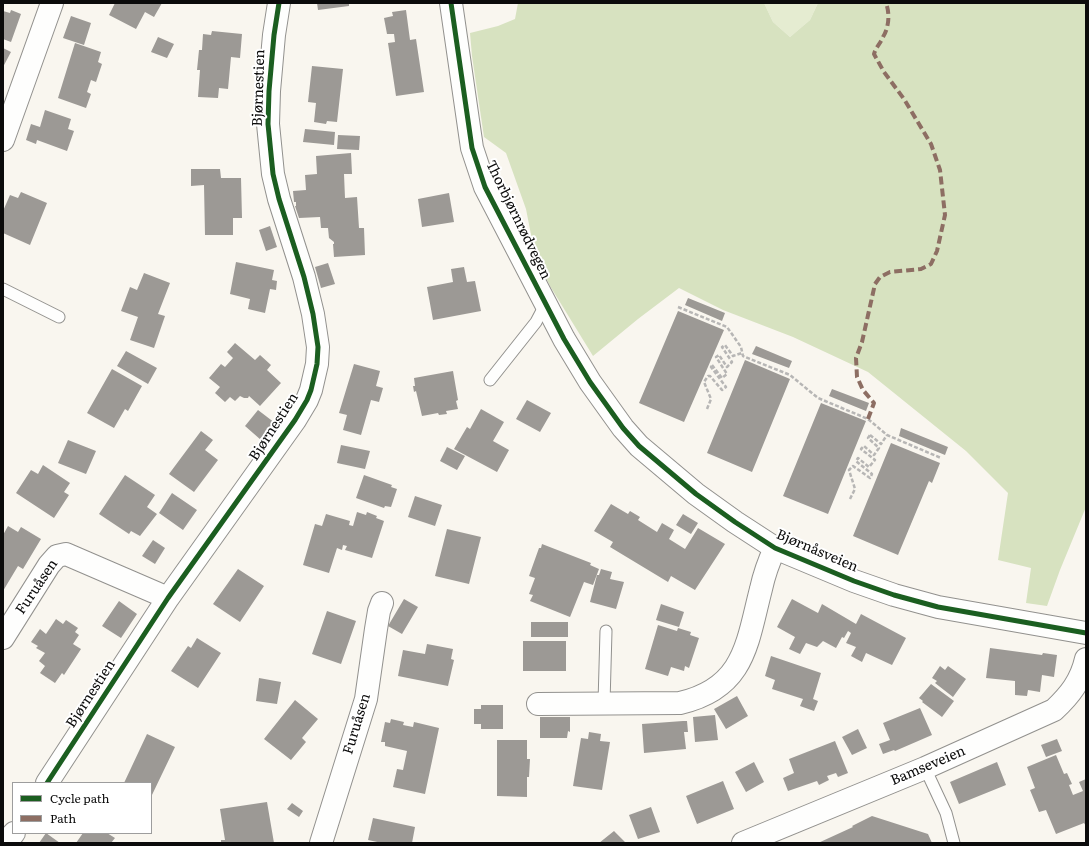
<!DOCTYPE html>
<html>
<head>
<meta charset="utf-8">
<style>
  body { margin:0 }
  #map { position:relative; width:1089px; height:846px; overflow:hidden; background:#f9f6ef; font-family:Literata,serif }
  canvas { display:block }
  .frame { position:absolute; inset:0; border:4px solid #0b0b0b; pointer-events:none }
  .legend { position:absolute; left:12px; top:782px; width:140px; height:52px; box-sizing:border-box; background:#fff; border:1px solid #9d9d9d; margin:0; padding:5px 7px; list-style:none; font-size:12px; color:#0b0b0b }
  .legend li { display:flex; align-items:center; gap:8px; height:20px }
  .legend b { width:20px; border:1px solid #9d9d9d }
</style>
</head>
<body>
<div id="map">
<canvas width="1089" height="846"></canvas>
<div class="frame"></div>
<ul class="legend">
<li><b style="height:5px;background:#1b5e20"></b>Cycle path</li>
<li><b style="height:5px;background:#8d6e63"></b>Path</li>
</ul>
</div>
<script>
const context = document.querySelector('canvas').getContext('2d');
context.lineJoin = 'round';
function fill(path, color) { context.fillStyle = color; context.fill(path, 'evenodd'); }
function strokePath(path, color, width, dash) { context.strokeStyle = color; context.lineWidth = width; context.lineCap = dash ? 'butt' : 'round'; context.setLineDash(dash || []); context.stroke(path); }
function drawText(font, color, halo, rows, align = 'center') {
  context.font = font + ' Literata,serif'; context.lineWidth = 4; context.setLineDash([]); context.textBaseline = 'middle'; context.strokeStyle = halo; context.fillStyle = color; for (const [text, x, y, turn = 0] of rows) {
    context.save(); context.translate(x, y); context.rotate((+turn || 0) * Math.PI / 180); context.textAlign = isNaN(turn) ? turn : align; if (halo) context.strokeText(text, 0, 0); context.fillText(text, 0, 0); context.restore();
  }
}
const green = new Path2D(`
  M764 3H818L810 20 790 37 773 22Z`);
const forest = new Path2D(`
  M518 3H764L773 22 790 37 810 20 818 3H1086V507L1060 570 1047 606 1026 603 1031 568 998 560 1008 493 966 451 868 372 793 337 723 310 679 288 638 319 593 356 550 286 535 255 526 209 506 153 484 137 472 56 470 33 498 26 515 19Z`);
const building = new Path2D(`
  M115 3H162L154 17 145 12 136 29 109 15Z
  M317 3H349V6L318 10Z
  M11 10 21 14 11 42 3 39V11L10 13Z
  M406 10 410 40 416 39 424 92 396 96 388 43 395 42 394 34H387L384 18 393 16 392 12Z
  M71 16 91 23 84 45 63 38Z
  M212 31 242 34 240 58 231 57 228 89 219 88 218 98 198 97 200 70H197L199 50H202L203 34 211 35Z
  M158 37 174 44 167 58 151 52Z
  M75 43 101 52 98 62 102 64 96 82 91 80 87 92 91 94 86 108 58 98Z
  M3 48 11 52 3 67Z
  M312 66 343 69 337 122 327 121 326 124 314 122 316 103 308 102Z
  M45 110 71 119 68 129 74 131 67 151 37 140 36 144 26 140 31 124 40 127Z
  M305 129 335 132 334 145 303 142Z
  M338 135 360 136 359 150 337 149Z
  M351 153 352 174H344L345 198 357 197 359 228H364L365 255 334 257 333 244H334V242L329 238 328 228H321L320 217 299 218 295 206H296V202H294L293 191 306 190 305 175 317 174 316 156Z
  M191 169H220L221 178H241L242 218H233V235H205L204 185 191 186Z
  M21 192 47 203 30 245 3 233V211L10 195 18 198Z
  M449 193 454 222 422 227 418 199Z
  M270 226 277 247 266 251 259 230Z
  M236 262 274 270 272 280 277 281 276 290 270 289 265 313 248 309 250 299 230 294Z
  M328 263 335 284 321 288 315 267Z
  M464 267 467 282 475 281 481 311 433 320 427 287 453 282 451 269Z
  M144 273 170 283 158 314 165 316 154 348 130 340 138 317 121 311 130 287 137 290Z
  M688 298 725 313 722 321 685 305Z
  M678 311 724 330 684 422 639 403Z
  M235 343 255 360 260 355 271 365 267 370 281 383 260 406 249 396 248 398H244L240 396 235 401 230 397 225 402 215 393 220 387 209 378 221 364 225 367 233 358 227 352Z
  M756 346 792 361 789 368 752 354Z
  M126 351 157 368 148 384 117 366Z
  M745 360 790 379 752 472 707 453Z
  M354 364 380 371 376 386 383 388 379 402 371 400 361 435 343 430 347 415 339 413Z
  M112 369 142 386 128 411 125 409 114 428 87 413Z
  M453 371 458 400 456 401 458 409 446 411 447 414 439 415 438 413 422 416 416 391 414 392 413 386H415L414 378Z
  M832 389 869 403 866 411 829 396Z
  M527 400 551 413 540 432 516 419Z
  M821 403 866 421 828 514 783 496Z
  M481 409 504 422 493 441 509 450 497 472 454 449 467 427 470 429Z
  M258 410 275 423 261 440 245 426Z
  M901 428 948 447 945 455 899 436Z
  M201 431 213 440 205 450 218 460 194 492 169 474Z
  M68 440 96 451 86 474 58 463Z
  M891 443 940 463 932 483 929 481 898 555 853 536Z
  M341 445 370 451 365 469 337 463Z
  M447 447 465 456 457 470 440 461Z
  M43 465 70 483 64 492 69 495 54 518 16 493 31 470 38 474Z
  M125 475 155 495 147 507 157 514 140 536 131 531 129 534 99 514Z
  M364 475 392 485 391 487 397 489 391 507 385 506 384 508 356 498Z
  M172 493 197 510 183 530 159 513Z
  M415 496 442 505 435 526 408 517Z
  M611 504 628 514 630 511 640 517 638 520 657 532 662 523 674 530 669 539 685 549 698 528 725 544 695 590 671 576 668 582 610 547 613 542 594 531Z
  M357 512 366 515 367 512 377 516 376 518 384 521 372 558 345 550 347 546 343 545 342 550 337 548 329 573 303 565 315 524 322 526 326 514 350 521 349 525 353 526Z
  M683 514 698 523 691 534 676 525Z
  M8 526 18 532 21 527 41 539 23 569 18 566 3 591V535Z
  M447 529 481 537 469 584 435 576Z
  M153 540 165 548 155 564 142 556Z
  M542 544 591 563 590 565 599 569 593 585 584 582 570 617 530 601 533 595 529 594 535 578 529 576 539 548H541Z
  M238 569 264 586 240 622 213 604Z
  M601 569 612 572 610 579 624 582 616 609 590 602 597 575H599Z
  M404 599 418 607 402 634 388 626Z
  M792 599 818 613 822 604 856 624 861 614 906 638 892 665 866 653 862 662 851 656 856 647 846 643 851 633 848 631 844 638 842 637 836 648 823 641 817 647 806 643 800 654 789 649 795 637 777 627Z
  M119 601 137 614 121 638 102 626Z
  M661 604 684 612 679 627 656 620Z
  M327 611 356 621 341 664 312 654Z
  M56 619 63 624 66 620 78 628 75 632 79 635 73 644 81 649 64 675 62 673 55 683 40 673 45 666 39 661 45 653 36 648 38 646 31 642 40 629 46 634Z
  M531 622H568V637H531Z
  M658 625 677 631 678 628 691 632 690 635 699 638 689 668 685 666 684 671 671 667 668 676 645 669Z
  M197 638 221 653 198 688 171 671 188 646 191 648Z
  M523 641H566V671H523Z
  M427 644 453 649 451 659 454 660 448 686 398 676 403 650 425 654Z
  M990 648 1042 655 1043 653 1057 655 1054 677 1042 675 1040 692 1028 690 1027 696 1015 695V681L986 678Z
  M771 656 821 673 813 699 818 701 814 711 800 706 803 699 772 689 775 680 765 676Z
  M940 666 945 670 948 666 966 679 953 697 935 683 937 681 932 678Z
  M259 678 281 682 277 704 256 701Z
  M931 684 954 701 942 717 922 702 923 701 919 698Z
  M737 696 748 716 726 729 714 709Z
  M295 700 318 719 302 738 306 742 291 760 264 739Z
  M481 705H503V729H481V724H474V709H481Z
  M920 708 932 735 895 751 894 750 883 754 879 744 890 740 883 723Z
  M715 715 718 740 695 742 693 717Z
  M540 717H570V732L568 731 567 738H540Z
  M391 719 404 722 403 725 413 727 414 722 439 728 425 794 393 787 397 769 403 770 407 751 385 746V742H381L385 722 390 723Z
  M683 721H687L688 732H684L686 749 644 753 642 724Z
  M858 729 867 748 852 755 842 737Z
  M589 732 601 734 600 741 610 742 602 790 573 786 581 738 588 739Z
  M147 734 175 747 151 797V783H124Z
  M1057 739 1062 751 1046 757 1041 745Z
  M497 740H527V759H530L529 777H527V797L497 796Z
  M835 741 848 773 838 777 836 773 827 776 829 780 819 785 817 781 788 791 783 778 794 773 789 759Z
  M1056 755 1064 774 1067 773 1072 784 1069 785 1073 795 1083 791 1079 782 1086 779V826L1084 823 1056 834 1046 810 1039 812 1030 790 1035 788 1027 767Z
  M754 762 764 782 746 792 735 772Z
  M997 762 1006 785 959 804 950 782Z
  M723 781 734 809 697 824 686 796Z
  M267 802 274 843H221V840H225L220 809Z
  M292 803 303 811 299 817 287 809Z
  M651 807 660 832 638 839 629 815Z
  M872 816 928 834 932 843H818L853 827 852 826Z
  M373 818 415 827 412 843H382L368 840Z
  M614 831 626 843H599Z
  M46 833 60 843H39Z
  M83 833H107L115 838 111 843H76Z`);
const path = new Path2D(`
  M678 307 727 327 741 347 743 356 790 375 818 398 868 419 887 435 941 458
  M712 365 722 378 727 374 716 357 719 355 727 367 732 362 722 347 725 345 733 356 742 353
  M707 409 711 399 704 382 708 376H710L722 390 726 387 711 367 712 365
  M870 435 881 444 887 435
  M850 499 855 489 849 470 853 466 870 478 872 474 856 461 858 458 869 467 875 460 861 449 864 446 874 455 879 448 868 438 870 435`);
const lane = new Path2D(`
  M3 289 59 317
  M490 380 536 322 546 303
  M604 703 606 631
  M925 768 946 813 954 843`);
const street = new Path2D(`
  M451 3 472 148 485 187 564 339 590 382 623 428 639 446 696 494 735 522 775 548 854 581 894 595 938 607 1086 633
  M3 140 52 3
  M3 638 49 565 57 556 66 554 168 598
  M538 704 680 703C745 688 747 643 761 589 764 575 769 561 775 548
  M47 783 168 598 295 420 307 400 311 390 317 364 318 347 313 314 304 277 279 199 273 174 268 124 269 91 274 35 279 3
  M5 843 14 833
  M321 843 366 699 376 629 379 611 382 603
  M743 843 925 768 1054 710C1070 695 1081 681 1086 659`);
const quiet = new Path2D(`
  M868 419 874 403 863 390 857 377 856 358 862 342 875 284 880 277 890 272 921 269 931 264 937 251 945 215 940 170 931 144 904 99 884 72 874 54C876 47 880 44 883 37 889 27 890 14 886 3`);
const cycleway = new Path2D(`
  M451 3 472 148 485 187 564 339 590 382 623 428 639 446 696 494 735 522 775 548 854 581 894 595 938 607 1086 633
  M47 783 168 598 295 420 307 400 311 390 317 364 318 347 313 314 304 277 279 199 273 174 268 124 269 91 274 35 279 3`);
const streetNames = [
  ["Bjørnestien",259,88,-88],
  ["Thorbjørnrødvegen",518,220,64],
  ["Bjørnestien",274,427,-57],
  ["Bjørnåsveien",817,551,23],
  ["Furuåsen",37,587,-56],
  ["Bjørnestien",91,694,-57],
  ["Furuåsen",357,724,-73],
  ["Bamseveien",928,766,-23]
];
fill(green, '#e5ecd1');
fill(forest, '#d7e2c0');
fill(building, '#9c9995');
strokePath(lane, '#92918e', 13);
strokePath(street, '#92918e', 24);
strokePath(path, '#b7b6b5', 2.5, [4, 2]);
strokePath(lane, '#fefefd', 11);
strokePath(street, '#fefefd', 22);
strokePath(quiet, '#8d6e63', 4, [8, 4]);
strokePath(cycleway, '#1b5e20', 5);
drawText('14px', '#0b0b0b', '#fff', streetNames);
</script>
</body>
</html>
